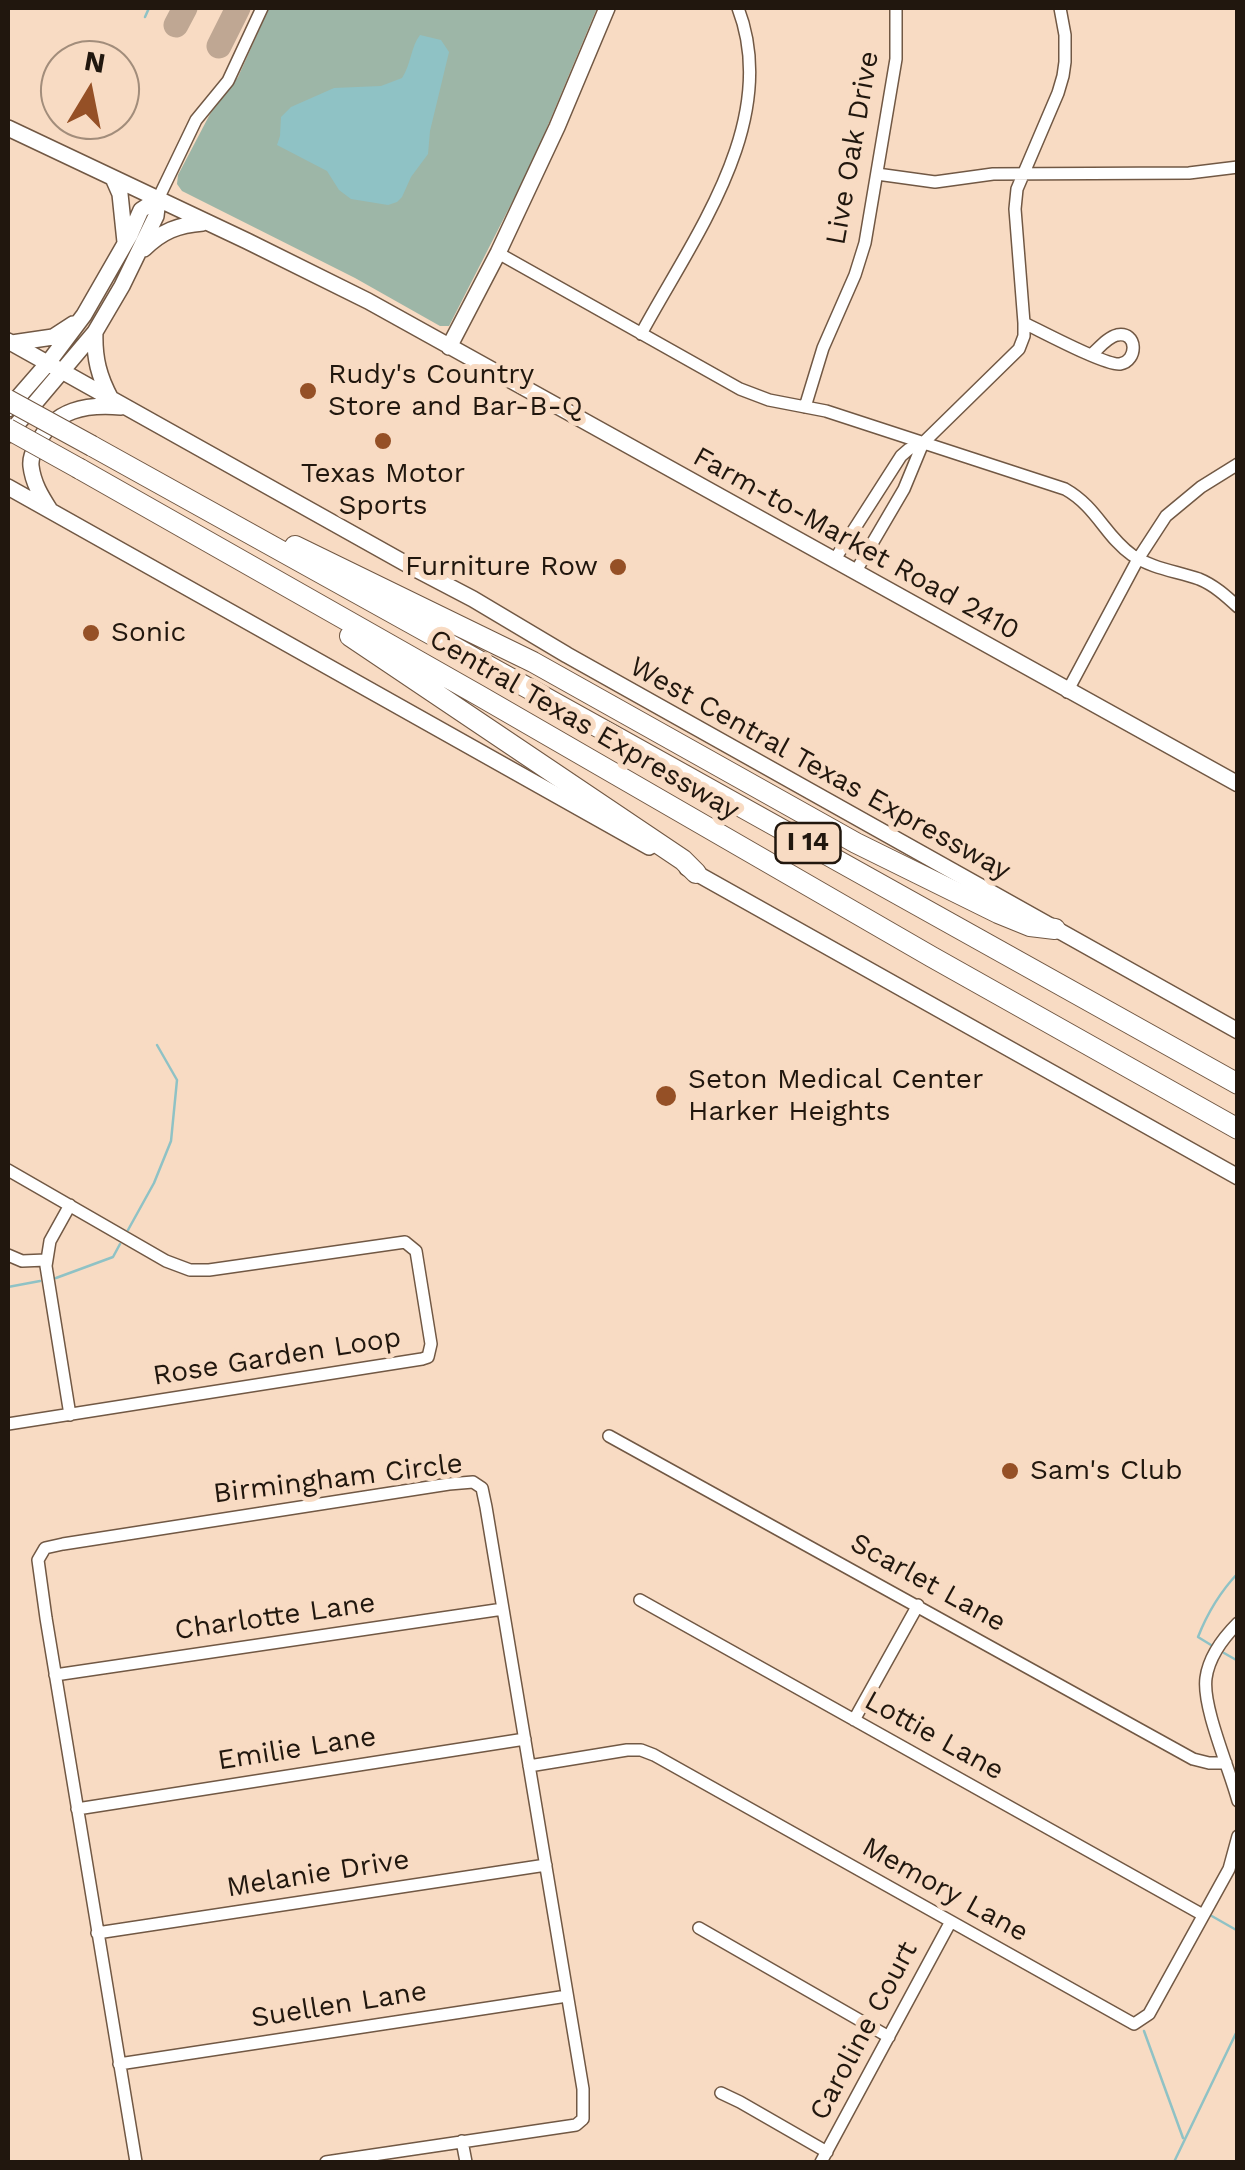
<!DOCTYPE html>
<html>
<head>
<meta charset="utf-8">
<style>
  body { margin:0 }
  #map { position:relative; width:1245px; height:2170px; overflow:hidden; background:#f8dbc3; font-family:"Work Sans",sans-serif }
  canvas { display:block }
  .frame { position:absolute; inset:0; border:10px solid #21170e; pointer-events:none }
  .north { position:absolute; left:40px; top:40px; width:100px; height:100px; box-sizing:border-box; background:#f8dbc3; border:2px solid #a28d7b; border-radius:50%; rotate:10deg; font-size:28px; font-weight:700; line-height:40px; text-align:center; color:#21170e }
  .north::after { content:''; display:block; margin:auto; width:35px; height:45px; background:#955026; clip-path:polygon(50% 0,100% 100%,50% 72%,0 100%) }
</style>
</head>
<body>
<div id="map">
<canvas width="1245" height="2170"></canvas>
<div class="frame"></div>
<div class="north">N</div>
</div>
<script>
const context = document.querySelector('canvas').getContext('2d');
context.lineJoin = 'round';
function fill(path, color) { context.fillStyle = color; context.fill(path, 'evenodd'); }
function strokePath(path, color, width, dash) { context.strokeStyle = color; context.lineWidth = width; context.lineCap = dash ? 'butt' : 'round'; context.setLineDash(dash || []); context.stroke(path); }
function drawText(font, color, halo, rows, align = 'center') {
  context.font = font + ' "Work Sans",sans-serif'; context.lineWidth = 10; context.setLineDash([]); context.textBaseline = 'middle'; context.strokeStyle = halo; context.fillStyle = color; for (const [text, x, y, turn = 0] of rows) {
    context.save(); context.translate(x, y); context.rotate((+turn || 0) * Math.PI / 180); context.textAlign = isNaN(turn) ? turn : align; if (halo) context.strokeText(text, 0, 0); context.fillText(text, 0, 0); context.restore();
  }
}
const green = new Path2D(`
  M269 8H597L533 161 449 326H440L355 278 182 191 177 184 178 175 210 114 238 77Z`);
const water = new Path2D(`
  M420 35 441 40 449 52 430 131 428 154 411 177 402 197 397 202 388 205 351 199 339 190 327 171 277 145 280 136 281 117 291 107 334 88 381 86 402 78C411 65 411 46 420 35Z`);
const stream = new Path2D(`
  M145 17 149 8
  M128 1230 154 1183 171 1141 177 1080 157 1045
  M56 1278 113 1257 120 1244
  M8 1287 40 1281
  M1211 1645 1198 1637C1207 1614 1221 1591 1238 1573
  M1224 1653 1238 1661
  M1210 1915 1238 1931
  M1144 2031 1183 2138
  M1174 2162 1238 2029`);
const taxiway = new Path2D(`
  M176 25 185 8
  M219 46 238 8`);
const street = new Path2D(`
  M877 174 935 182 993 174 1189 173 1238 167
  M158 199 196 120 228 81 262 8
  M498 253 740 389 769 400 826 411 1065 489C1097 507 1105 536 1132 555 1153 569 1176 571 1199 579 1214 585 1226 596 1238 607
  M1024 323C1041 331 1106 366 1120 364 1138 361 1138 331 1117 335 1108 337 1099 348 1092 354
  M641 334C692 239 782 122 738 8
  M805 407 823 348 855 275 865 243 896 59V8
  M835 559 901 456 909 449 923 443 1019 349 1024 336V323L1015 209 1017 189 1058 93 1063 76 1065 62V35L1060 8
  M856 571 904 489 923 443
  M1067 692 1138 559 1166 516 1201 487 1238 464
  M8 1170 166 1261 190 1270H209L405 1242 416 1251 431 1344 428 1357 422 1359 8 1424
  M8 1255 22 1261 46 1260
  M70 1415 46 1266 50 1241 70 1205
  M609 1436 1193 1759 1209 1763H1226
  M640 1600 1203 1915
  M1238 1623C1223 1638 1209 1656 1206 1678 1202 1707 1230 1770 1238 1801
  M55 1675 503 1609
  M854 1720 918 1605
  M529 1766 627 1750H641L654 1755 1134 2024 1149 2014 1229 1869 1238 1836
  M77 1809 525 1739
  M699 1928 889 2037
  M97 1933 546 1865
  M119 2064 567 1996
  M721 2093 740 2102 827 2152
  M462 2141 466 2162
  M136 2162 46 1618 38 1560 45 1548 63 1544 449 1484 473 1482 482 1488 486 1507 583 2089V2119L576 2125 326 2162
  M821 2162 950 1923`);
const secondary = new Path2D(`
  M8 128 247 241 368 301 1238 784
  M113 178 120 194 125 242
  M144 249C162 231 178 225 203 223
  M95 332C94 358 99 377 111 399
  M8 341 410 566 473 599 567 655 1238 1031
  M12 343 53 337 73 324
  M449 347 498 253 557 127 607 8
  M8 409 48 363 84 315 130 235 141 210 158 199
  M8 435 95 332 122 286 156 216 158 199
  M8 487 649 847
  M50 510C41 496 33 483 31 466 30 457 34 451 38 443 55 409 86 404 121 407
  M687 868 1238 1177`);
const highway = new Path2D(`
  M92 446C474 659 857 869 1238 1084
  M80 469 480 696 932 957 1238 1129
  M295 546 533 662 856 843 998 913 1030 926 1055 929
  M350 636 683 860 696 873`);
const highwayBridge = new Path2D(`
  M8 400 92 446
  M8 429 80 469`);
const markers = [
  [308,391,10,"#955026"],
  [383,441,10,"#955026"],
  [618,567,10,"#955026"],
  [91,633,10,"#955026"],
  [666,1096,12,"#955026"],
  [1010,1471,10,"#955026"]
];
const shields = [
  [808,843,65]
];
const shieldNames = [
  ["I 14",808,843]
];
const streetNames = [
  ["Live Oak Drive",853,148,-80],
  ["Farm-to-Market Road 2410",856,544,29],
  ["Central Texas Expressway",584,725,30],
  ["West Central Texas Expressway",820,769,29],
  ["Rose Garden Loop",277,1357,-9],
  ["Birmingham Circle",338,1479,-7],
  ["Scarlet Lane",928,1583,29],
  ["Charlotte Lane",275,1617,-8],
  ["Lottie Lane",934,1736,29],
  ["Emilie Lane",297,1749,-9],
  ["Melanie Drive",318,1874,-9],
  ["Memory Lane",945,1890,29],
  ["Suellen Lane",339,2005,-9],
  ["Caroline Court",864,2031,-62]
];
const poiNames = [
  ["Rudy's Country",328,375],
  ["Store and Bar-B-Q",328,407],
  ["Texas Motor",383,474,"center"],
  ["Sports",383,506,"center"],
  ["Furniture Row",598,567,"right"],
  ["Sonic",111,633],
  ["Seton Medical Center",688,1080],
  ["Harker Heights",688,1112],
  ["Sam's Club",1030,1471]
];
fill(green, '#9db6a7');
fill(water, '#8fc2c5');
strokePath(stream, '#8fc2c5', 2.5);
strokePath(taxiway, '#bfa793', 25);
strokePath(street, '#715844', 14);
strokePath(secondary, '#715844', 18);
strokePath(highway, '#715844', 22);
strokePath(street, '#fff', 11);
strokePath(secondary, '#fff', 15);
strokePath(highway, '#fff', 20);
strokePath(highwayBridge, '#715844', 22, []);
strokePath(highwayBridge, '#fff', 20);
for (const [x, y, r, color] of markers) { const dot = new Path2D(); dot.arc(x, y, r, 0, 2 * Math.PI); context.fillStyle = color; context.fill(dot); strokePath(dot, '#f8dbc3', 4); }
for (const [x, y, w] of shields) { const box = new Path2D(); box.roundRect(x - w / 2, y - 20, w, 40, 8); context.fillStyle = '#f8dbc3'; context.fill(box); strokePath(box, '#21170e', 2.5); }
drawText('bold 25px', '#21170e', null, shieldNames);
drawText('28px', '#21170e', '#f8dbc3', streetNames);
drawText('28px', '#21170e', '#f8dbc3', poiNames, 'left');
</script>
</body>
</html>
